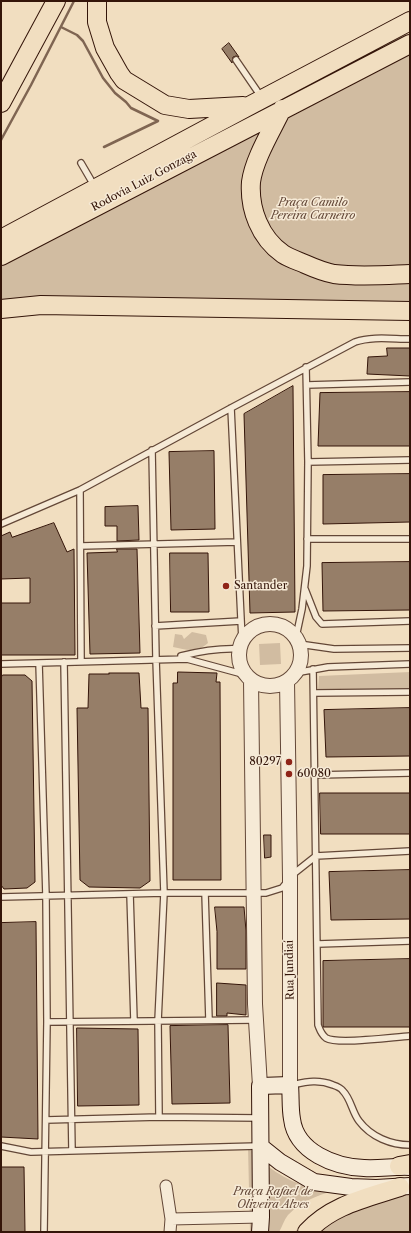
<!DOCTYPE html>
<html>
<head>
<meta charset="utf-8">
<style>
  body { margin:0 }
  #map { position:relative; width:411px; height:1233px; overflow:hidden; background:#f1dec0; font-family:"Libre Caslon Text",serif }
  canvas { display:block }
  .frame { position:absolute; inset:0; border:2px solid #341509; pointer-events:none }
</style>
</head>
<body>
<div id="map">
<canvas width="411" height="1233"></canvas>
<div class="frame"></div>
</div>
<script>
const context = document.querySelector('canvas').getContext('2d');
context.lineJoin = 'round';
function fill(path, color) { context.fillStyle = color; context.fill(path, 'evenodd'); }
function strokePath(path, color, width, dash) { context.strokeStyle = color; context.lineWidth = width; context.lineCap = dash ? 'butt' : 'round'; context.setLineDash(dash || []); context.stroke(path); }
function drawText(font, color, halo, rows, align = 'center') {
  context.font = font + ' "Libre Caslon Text",serif'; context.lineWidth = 3; context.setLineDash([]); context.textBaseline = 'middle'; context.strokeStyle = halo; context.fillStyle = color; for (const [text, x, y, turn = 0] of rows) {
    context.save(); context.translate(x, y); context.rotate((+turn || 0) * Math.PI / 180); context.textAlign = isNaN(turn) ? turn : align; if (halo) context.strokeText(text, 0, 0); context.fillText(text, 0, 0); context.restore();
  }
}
const green = new Path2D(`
  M410 34V307L1 306V265L290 97Z
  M192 632 206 635 208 643C197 653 187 650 173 647L175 634 182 635 184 639Z
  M280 643 281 664 260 665 259 644Z
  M410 672V691H318L319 676Z
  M248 1147C265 1166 285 1181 310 1187 321 1189 334 1188 345 1188 324 1193 303 1199 288 1215 284 1220 282 1227 279 1232H250Z
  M410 1189V1232H295C320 1196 370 1195 410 1189Z`);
const stream = new Path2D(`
  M61 27 77 35 83 41 103 78 115 93 126 102 131 108 158 121 104 147
  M1 140 31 85 74 1`);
const building = new Path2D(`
  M229 43 239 57 236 56 233 57 232 63 222 49Z
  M387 348H410V376L367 374 368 357 387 356Z
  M293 386 295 612 250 613 244 414Z
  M410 392V446H318L320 393Z
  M214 451 215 529 171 530 169 452Z
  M410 474V522L323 524V475Z
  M138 506 139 540 117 541V526H105V507Z
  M54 523 67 552 74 549 75 655H1V603H30V578L1 579V536L10 532 12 537Z
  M117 549H137L140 653 90 654 87 553 117 552Z
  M170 553H208L209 612H171Z
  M410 562V610L323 611 322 563Z
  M178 672 217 673 216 682H220L221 880H173V683H177Z
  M109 673H139L141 708H148L150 881 140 888 89 887 80 880 77 708H88L89 674H109Z
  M3 675H25L32 681 35 882 27 888 4 889 1 885V678Z
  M410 708V756L326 757 324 710Z
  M320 793H410V834H321Z
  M264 835H271V857L265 858Z
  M410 870V919L331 920 329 872Z
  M215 907H244L246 931V969H217V932Z
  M36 922 38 1139 1 1137V923Z
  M410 959V1027H323V961Z
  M217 983 246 985V1015L227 1013V1016H217Z
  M228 1025 230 1103 172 1104 170 1026Z
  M77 1028 138 1029 139 1105 78 1106Z
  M1 1167H24L25 1232H1Z`);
const service = new Path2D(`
  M236 60 262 98
  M81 163 95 187
  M307 385 410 382
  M231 408 242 640
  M152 450 156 659 164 893 158 1021 159 1117
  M308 462 410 460
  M80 490 81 661
  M1 524 80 490 231 408 355 342C372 336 392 339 410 339
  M307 539H410
  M81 546 237 542
  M305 589 316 617 322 624 410 621
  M155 626 241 621
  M296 637 302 609 307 566 308 462 306 367
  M299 644 334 649 410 648
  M181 656C201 651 219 648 239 649
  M64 662 72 1151
  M39 663 46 896 47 1022 44 1232
  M1 664 187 659 246 675
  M313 669 318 1025C320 1030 321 1034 326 1038 338 1045 393 1037 410 1036
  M295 673 328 667 410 664
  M314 693 410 692
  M316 775 410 773
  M292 875 316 856 410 851
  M205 893 209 1020
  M130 894 134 1021
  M1 897 164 893H266L282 888 287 882
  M318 944 410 941
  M47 1022 255 1020
  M291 1085C306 1082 318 1079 333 1085 336 1086 341 1088 343 1091 351 1099 352 1112 359 1121 371 1137 391 1145 410 1145
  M46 1120 159 1117 260 1118
  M1 1146 31 1152 258 1146`);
const minor = new Path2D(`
  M166 1186 171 1219 170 1232
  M171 1219 261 1217`);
const tertiary = new Path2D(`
  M239 655a31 31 0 1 1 62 0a31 31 0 1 1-62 0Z
  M251 680 255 1004 260 1086
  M287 681 290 878V1085`);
const secondary = new Path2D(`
  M260 1146 280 1162 314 1182 351 1187 376 1188 410 1186
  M260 1232 261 1217 260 1086 290 1085C291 1096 290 1108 292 1119 296 1152 335 1167 364 1168 380 1169 395 1166 410 1167`);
const trunk = new Path2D(`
  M97 1V22L105 48 119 73 124 80 165 105 189 109 243 106
  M1 103 56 1
  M282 109C272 130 254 159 251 182 249 209 260 238 283 254 289 258 298 261 305 264 314 268 324 272 334 274 359 277 385 275 410 274
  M1 239 249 106 410 21
  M1 256 410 44
  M1 309 41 305 410 311
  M399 1166 410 1164
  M307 1232C331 1205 367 1198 400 1187`);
const markers = [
  [226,586,4,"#8f2418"],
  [289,762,4,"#8f2418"],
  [289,774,4,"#8f2418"]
];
const streetNames = [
  ["Rodovia Luiz Gonzaga",144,181,-28],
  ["Rua Jundiaí",290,970,-91]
];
const parkNames = [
  ["Praça Camilo",313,203],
  ["Pereira Carneiro",313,216],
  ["Praça Rafael de",273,1192],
  ["Oliveira Alves",273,1205]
];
const poiNames = [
  ["Santander",234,586],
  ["80297",281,762,"right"],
  ["60080",297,774]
];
fill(green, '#d1bca1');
strokePath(stream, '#7f6552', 2.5);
fill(building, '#967e68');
strokePath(building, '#341509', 1);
strokePath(service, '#634737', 8);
strokePath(minor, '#634737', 13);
strokePath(tertiary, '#634737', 16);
strokePath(secondary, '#341509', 18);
strokePath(trunk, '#341509', 20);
strokePath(service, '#f6ead6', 5.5);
strokePath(minor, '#f6ead6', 11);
strokePath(tertiary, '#f6ead6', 14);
strokePath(secondary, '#f6ead6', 16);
strokePath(trunk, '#f1dec0', 18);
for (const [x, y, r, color] of markers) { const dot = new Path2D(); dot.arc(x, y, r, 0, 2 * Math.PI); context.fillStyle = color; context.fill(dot); strokePath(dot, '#f6ead6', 1.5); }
drawText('11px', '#341509', '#f6ead6', streetNames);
drawText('italic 11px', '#634737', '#f6ead6', parkNames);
drawText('11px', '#341509', '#f6ead6', poiNames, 'left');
</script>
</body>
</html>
